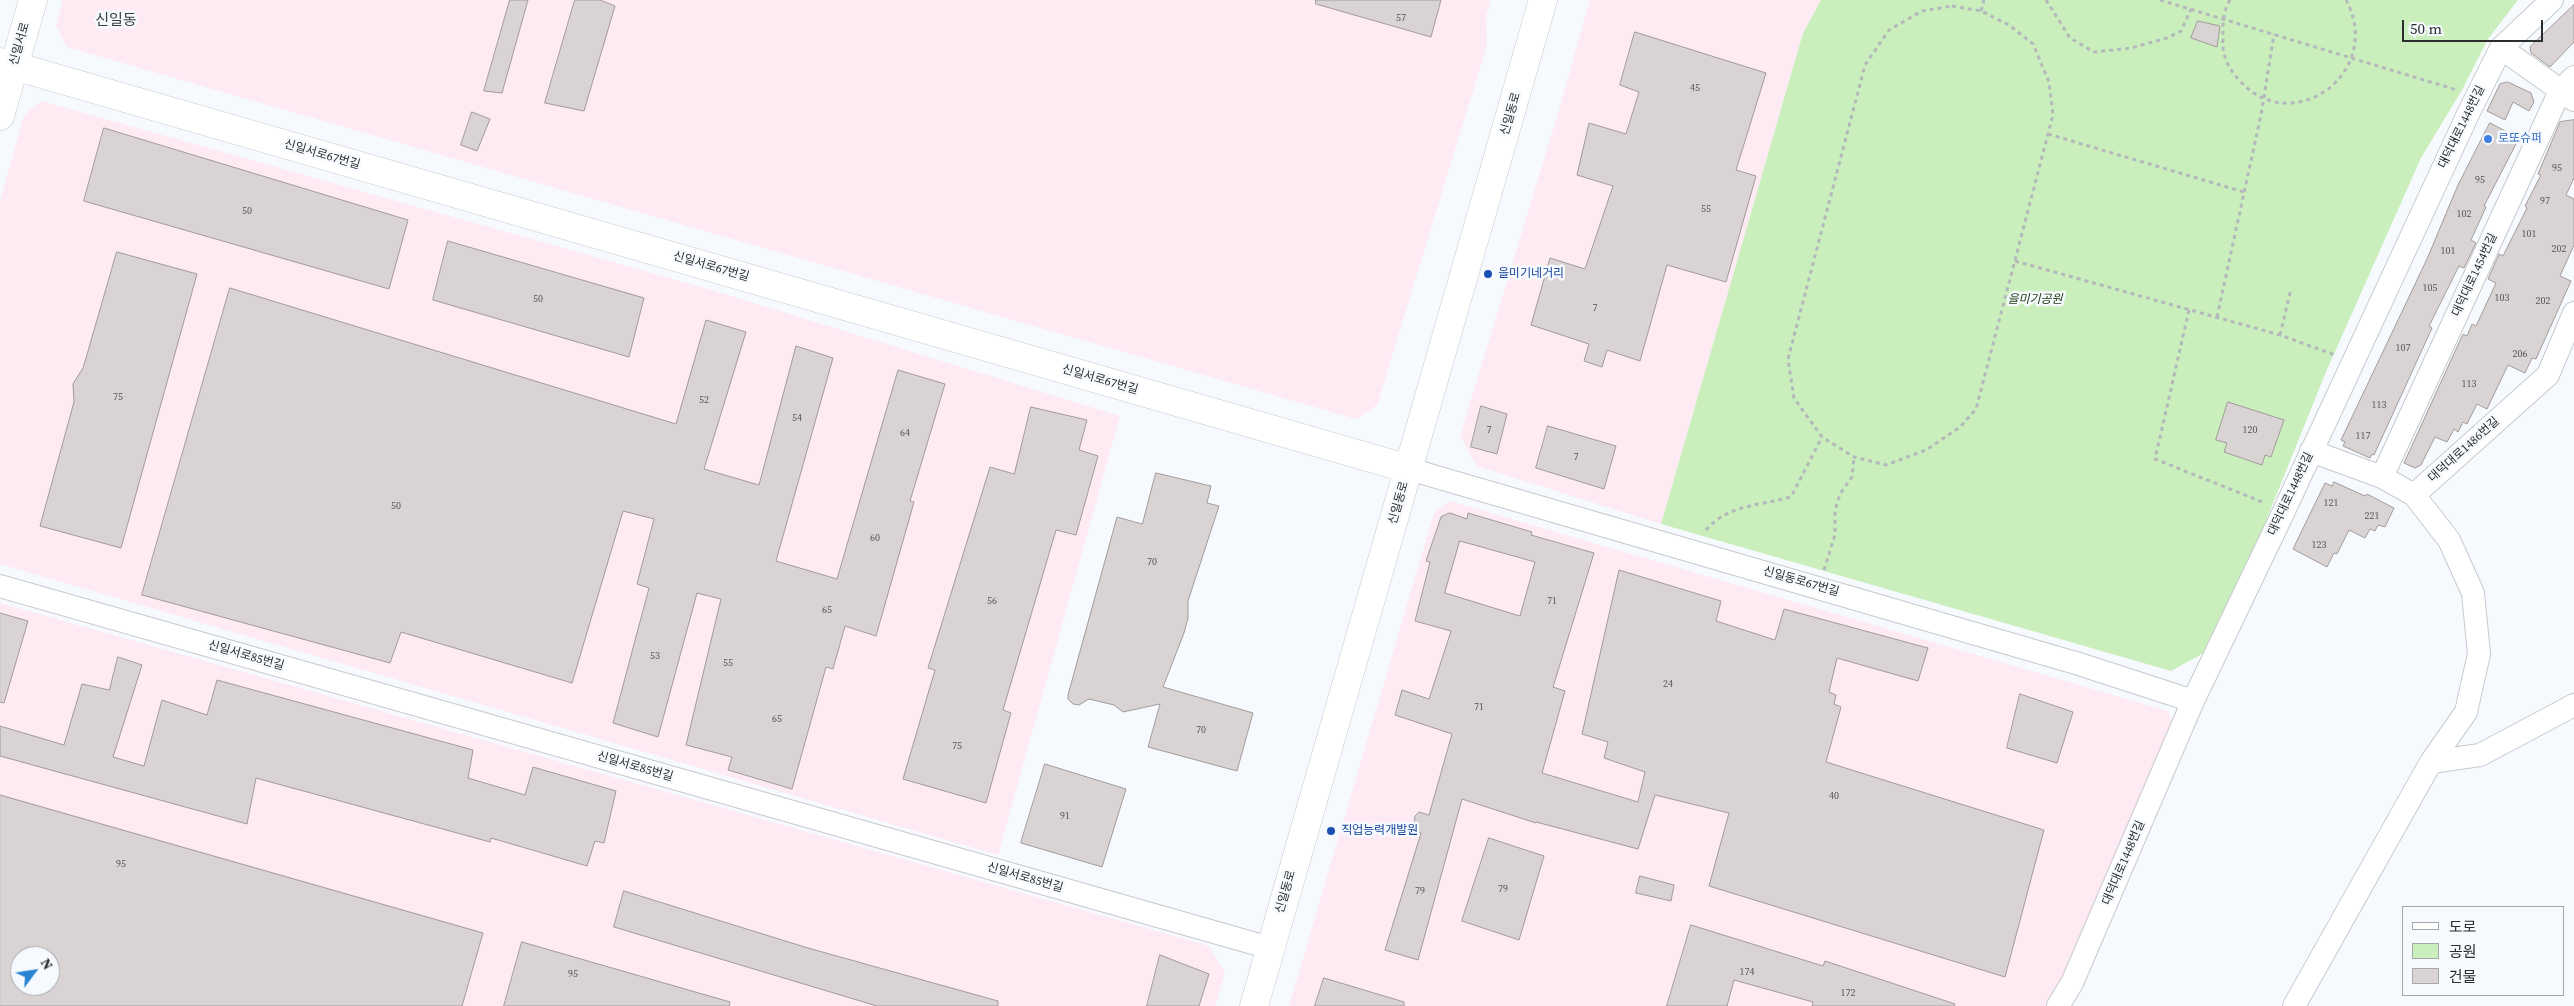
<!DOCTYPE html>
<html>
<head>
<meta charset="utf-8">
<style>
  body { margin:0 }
  #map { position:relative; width:2574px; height:1006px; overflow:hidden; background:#f6fafe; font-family:"Source Serif 4","Noto Sans KR",serif }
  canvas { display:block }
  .legend { position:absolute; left:2402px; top:906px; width:162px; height:90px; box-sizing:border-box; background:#f6fafe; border:1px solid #a5a8ab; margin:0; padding:6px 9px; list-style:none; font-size:15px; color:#2b2d2e }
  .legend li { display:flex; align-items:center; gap:10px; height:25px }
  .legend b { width:25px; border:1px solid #a5a8ab }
  .north { position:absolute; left:10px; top:946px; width:50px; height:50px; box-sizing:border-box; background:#f6fafe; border:1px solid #a5a8ab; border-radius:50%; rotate:59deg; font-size:14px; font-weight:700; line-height:20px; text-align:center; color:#2b2d2e }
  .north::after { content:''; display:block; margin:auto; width:18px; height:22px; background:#2b84d2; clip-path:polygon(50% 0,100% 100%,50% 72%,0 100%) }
  .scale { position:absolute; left:2402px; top:20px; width:141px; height:22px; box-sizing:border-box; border:2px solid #2b2d2e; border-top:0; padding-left:6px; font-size:15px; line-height:18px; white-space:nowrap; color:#2b2d2e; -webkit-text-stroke:4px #f6fafe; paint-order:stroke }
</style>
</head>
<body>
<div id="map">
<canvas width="2574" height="1006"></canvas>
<ul class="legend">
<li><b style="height:6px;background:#fff"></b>도로</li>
<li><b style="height:14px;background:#caefbd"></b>공원</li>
<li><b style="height:14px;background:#d9d3d3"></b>건물</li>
</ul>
<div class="north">N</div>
<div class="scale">50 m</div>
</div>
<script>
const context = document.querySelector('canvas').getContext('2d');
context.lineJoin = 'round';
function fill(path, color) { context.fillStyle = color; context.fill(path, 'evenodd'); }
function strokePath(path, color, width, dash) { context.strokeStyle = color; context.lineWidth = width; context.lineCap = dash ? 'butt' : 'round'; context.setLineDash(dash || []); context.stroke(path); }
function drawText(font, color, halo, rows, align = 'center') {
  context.font = font + ' "Source Serif 4","Noto Sans KR",serif'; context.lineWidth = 5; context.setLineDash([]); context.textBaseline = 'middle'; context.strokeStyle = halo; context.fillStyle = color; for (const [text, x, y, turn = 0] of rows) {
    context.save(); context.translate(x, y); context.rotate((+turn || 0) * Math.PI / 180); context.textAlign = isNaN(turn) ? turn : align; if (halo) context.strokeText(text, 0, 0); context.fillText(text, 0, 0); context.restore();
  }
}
const industrial = new Path2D(`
  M63 0H1491L1486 17 1487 45 1377 405 1356 419 67 47 56 26Z
  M1590 0H1821L1803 33 1661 524 1477 466 1460 436 1559 110Z
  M42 101 705 288 1120 416 998 855 0 564V201L24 115Z
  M1450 501 2168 711 2176 730 2050 1006H1289L1434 513Z
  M0 603 1209 946 1225 973 1215 1006H0ZM20 956H50V986H20Z`);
const green = new Path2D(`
  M1821 0H2518L2488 39 2462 90 2421 158 2326 372 2215 647 2171 671 1661 524 1803 33Z`);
const building = new Path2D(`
  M510 0H528L502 93 484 91Z
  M575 0H600L615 6 584 111 545 103Z
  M1316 0H1441L1431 37 1316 4Z
  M2574 5V42L2550 67 2531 53 2530 47Z
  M2198 21 2220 26 2217 47 2191 38Z
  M1635 32 1766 73 1736 170 1756 176 1726 282 1667 265 1640 361 1607 350 1602 367 1584 361 1589 344 1531 325 1550 258 1585 269 1613 186 1577 175 1589 123 1626 134 1639 92 1620 85Z
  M2508 82 2531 93 2534 102 2529 111 2513 102 2505 120 2487 111 2500 84Z
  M472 112 490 119 477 151 461 145Z
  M2574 120V178L2566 195 2574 199V245L2560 276 2571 281 2536 359 2532 358 2525 373 2508 365 2487 409 2477 404 2467 424 2463 422 2458 432 2454 429 2447 442 2435 437 2421 465 2415 468 2404 463 2463 334 2467 336 2472 324 2476 326 2496 283 2488 279 2499 254 2503 256 2527 208 2525 206 2541 175 2538 174 2560 122Z
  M2490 123 2519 138 2484 206 2486 207 2471 240 2476 243 2464 268 2459 266 2429 326 2432 328 2374 455 2372 454 2370 458 2343 446 2345 442 2341 440 2427 259 2458 185Z
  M104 128 408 220 389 289 84 201Z
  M448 241 644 298 629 357 433 300Z
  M117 252 197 274 121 548 40 526 74 402 73 384 83 368Z
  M230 288 676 424 706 320 746 332 704 469 759 485 796 346 833 358 776 561 837 579 898 370 945 384 910 501 914 502 876 636 845 626 833 669 826 667 792 789 728 770 732 757 686 745 721 599 697 593 658 737 613 723 649 588 637 584 654 519 623 511 572 683 401 632 390 663 142 595Z
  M2228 402 2284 420 2271 457 2265 455 2262 465 2224 452 2227 443 2216 440Z
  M1481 406 1507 414 1497 454 1471 447Z
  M1031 407 1087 420 1079 450 1098 456 1076 535 1056 530 1003 710 1011 713 986 803 903 779 935 670 928 668 990 467 1014 474Z
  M1548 426 1616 446 1604 489 1536 468Z
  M1156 473 1211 486 1207 503 1219 506 1188 601V618L1184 633 1163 687 1253 713 1237 771 1148 747 1160 704 1123 712 1114 705 1089 699 1079 705 1073 704 1068 699V695L1117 517 1142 524Z
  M2334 482 2365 496 2367 494 2394 508 2385 527 2378 525 2375 531 2370 529 2365 538 2349 530 2337 554 2334 553 2327 567 2293 549 2325 483 2332 486Z
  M1450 513 1467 519 1468 513 1532 532 1531 535 1594 553 1553 687 1565 691 1542 773 1638 802 1645 772 1604 758 1608 742 1582 734 1619 570 1721 601 1716 621 1775 640 1784 609 1928 648 1918 681 1837 658 1829 692 1836 695 1834 704 1841 707 1826 762 2044 830 2005 977 1709 886 1729 813 1655 795 1638 849 1536 822V823L1462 799 1418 960 1385 950 1421 833 1414 830 1415 816 1419 812 1429 815 1452 734 1395 715 1402 690 1429 699 1451 631 1415 621 1430 562 1426 561 1441 517ZM1460 541 1535 562 1520 616 1445 593Z
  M0 613 28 621 4 703 0 702Z
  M118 657 142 665 113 757 144 766 162 700 207 715 217 680 473 750 468 778 525 795 533 767 616 791 604 843 595 841 587 866 491 838 490 842 256 778 247 824 0 756V726L64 745 82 684 109 690Z
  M2020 694 2073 712 2057 763 2007 748Z
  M1045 764 1126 789 1102 867 1021 843Z
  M0 795 483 933 462 1006H0ZM20 956H50V986H20Z
  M1489 838 1544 856 1519 940 1462 921Z
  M1640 876 1674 885 1671 901 1636 893Z
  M624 891 808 948 998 1001V1006H877L614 927Z
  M1691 925 1823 966 1825 961 1955 1004 1954 1006H1812L1813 1002 1734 980 1727 1006H1667Z
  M522 942 730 1002 729 1006H504Z
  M1160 955 1209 974 1199 1006H1147Z
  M1324 978 1404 1002V1006H1315Z`);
const path = new Path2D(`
  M2046 0 2070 38 2094 52 2131 48 2167 38 2181 31 2191 9
  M2160 0 2457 90
  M2230 0C2222 13 2223 26 2223 40 2222 57 2229 69 2240 81 2292 139 2385 73 2346 0
  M1952 6 1981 11 2009 25 2033 44 2049 82 2053 115 1976 409 1960 427 1926 450 1886 465 1854 457 1822 437 1794 398 1788 359 1865 65 1889 30 1922 11Z
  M1981 11 1984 0
  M2048 134 2244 192
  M2015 261 2280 335 2335 355
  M2189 310 2155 459 2265 503
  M2217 317 2261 115 2274 34
  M2280 335 2291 289
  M1706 530C1729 504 1759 506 1791 497L1822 437
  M1824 570 1835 535V510L1840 494 1852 477 1854 457`);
const street = new Path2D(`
  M2501 48 2574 100
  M2311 451 2382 477 2414 495 2548 375 2574 313
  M1409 469 2079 664 2193 701
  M2382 477 2560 91 2574 77
  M0 586 1270 948
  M2431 762 2480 755 2574 705
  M2058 1006 2072 983 2193 701 2284 511 2469 112 2501 48 2552 0
  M2294 1006 2431 762 2466 712 2479 654 2473 593 2449 540 2414 495`);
const secondary = new Path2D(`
  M0 62 1409 469
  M0 116 33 0
  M1254 1006 1543 0`);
const markers = [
  [2488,139,5,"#3f7fe0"],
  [1488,274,5,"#1a4fb4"],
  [1331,831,5,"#1a4fb4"]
];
const numberNames = [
  ["57",1401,18],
  ["45",1695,88],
  ["95",2557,168],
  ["95",2480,180],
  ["97",2545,201],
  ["55",1706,209],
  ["50",247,211],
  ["102",2464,214],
  ["101",2529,234],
  ["202",2559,249],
  ["101",2448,251],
  ["105",2430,288],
  ["103",2502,298],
  ["50",538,299],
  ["202",2543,301],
  ["7",1595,308],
  ["107",2403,348],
  ["206",2520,354],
  ["113",2469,384],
  ["75",118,397],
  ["52",704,400],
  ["113",2379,405],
  ["54",797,418],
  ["7",1489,430],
  ["120",2250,430],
  ["64",905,433],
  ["117",2363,436],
  ["7",1576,457],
  ["121",2331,503],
  ["50",396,506],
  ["221",2372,516],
  ["60",875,538],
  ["123",2319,545],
  ["70",1152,562],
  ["56",992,601],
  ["71",1552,601],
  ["65",827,610],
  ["53",655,656],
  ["55",728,663],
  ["24",1668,684],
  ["71",1479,707],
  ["65",777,719],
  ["70",1201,730],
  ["75",957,746],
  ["40",1834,796],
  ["91",1065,816],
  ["95",121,864],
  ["79",1503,889],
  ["79",1420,891],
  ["174",1747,972],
  ["95",573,974],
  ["172",1848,993]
];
const streetNames = [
  ["신일서로",20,44,-74],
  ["신일동로",1511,114,-74],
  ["대덕대로1448번길",2462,127,-64],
  ["신일서로67번길",322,155,16],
  ["신일서로67번길",711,267,16],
  ["대덕대로1454번길",2475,275,-65],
  ["신일서로67번길",1100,380,16],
  ["대덕대로1486번길",2464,450,-42],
  ["대덕대로1448번길",2291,494,-65],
  ["신일동로",1399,503,-74],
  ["신일동로67번길",1801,582,16],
  ["신일서로85번길",246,656,16],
  ["신일서로85번길",635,767,16],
  ["대덕대로1448번길",2124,863,-67],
  ["신일서로85번길",1025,878,16],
  ["신일동로",1286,892,-74]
];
const shopNames = [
  ["로또슈퍼",2498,139]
];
const transitNames = [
  ["을미기네거리",1498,274],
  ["직업능력개발원",1341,831]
];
const parkNames = [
  ["을미기공원",2035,300]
];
const quarterNames = [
  ["신일동",116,21]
];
fill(industrial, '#feeaf2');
fill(green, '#caefbd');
fill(building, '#d9d3d3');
strokePath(building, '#a19b9b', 1);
strokePath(street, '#c6cace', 24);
strokePath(secondary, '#c6cace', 29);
strokePath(path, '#b4b8bb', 3, [4, 4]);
strokePath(street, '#fff', 22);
strokePath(secondary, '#fff', 28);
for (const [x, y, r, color] of markers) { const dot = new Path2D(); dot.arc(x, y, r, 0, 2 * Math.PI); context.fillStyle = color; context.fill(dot); strokePath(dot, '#f6fafe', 2); }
drawText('10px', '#565657', null, numberNames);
drawText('12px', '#2b2d2e', '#f6fafe', streetNames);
drawText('12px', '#366cbe', '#f6fafe', shopNames, 'left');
drawText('12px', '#164399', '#f6fafe', transitNames, 'left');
drawText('italic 12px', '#203e12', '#f6fafe', parkNames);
drawText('15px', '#3b3e41', '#f6fafe', quarterNames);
</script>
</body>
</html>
